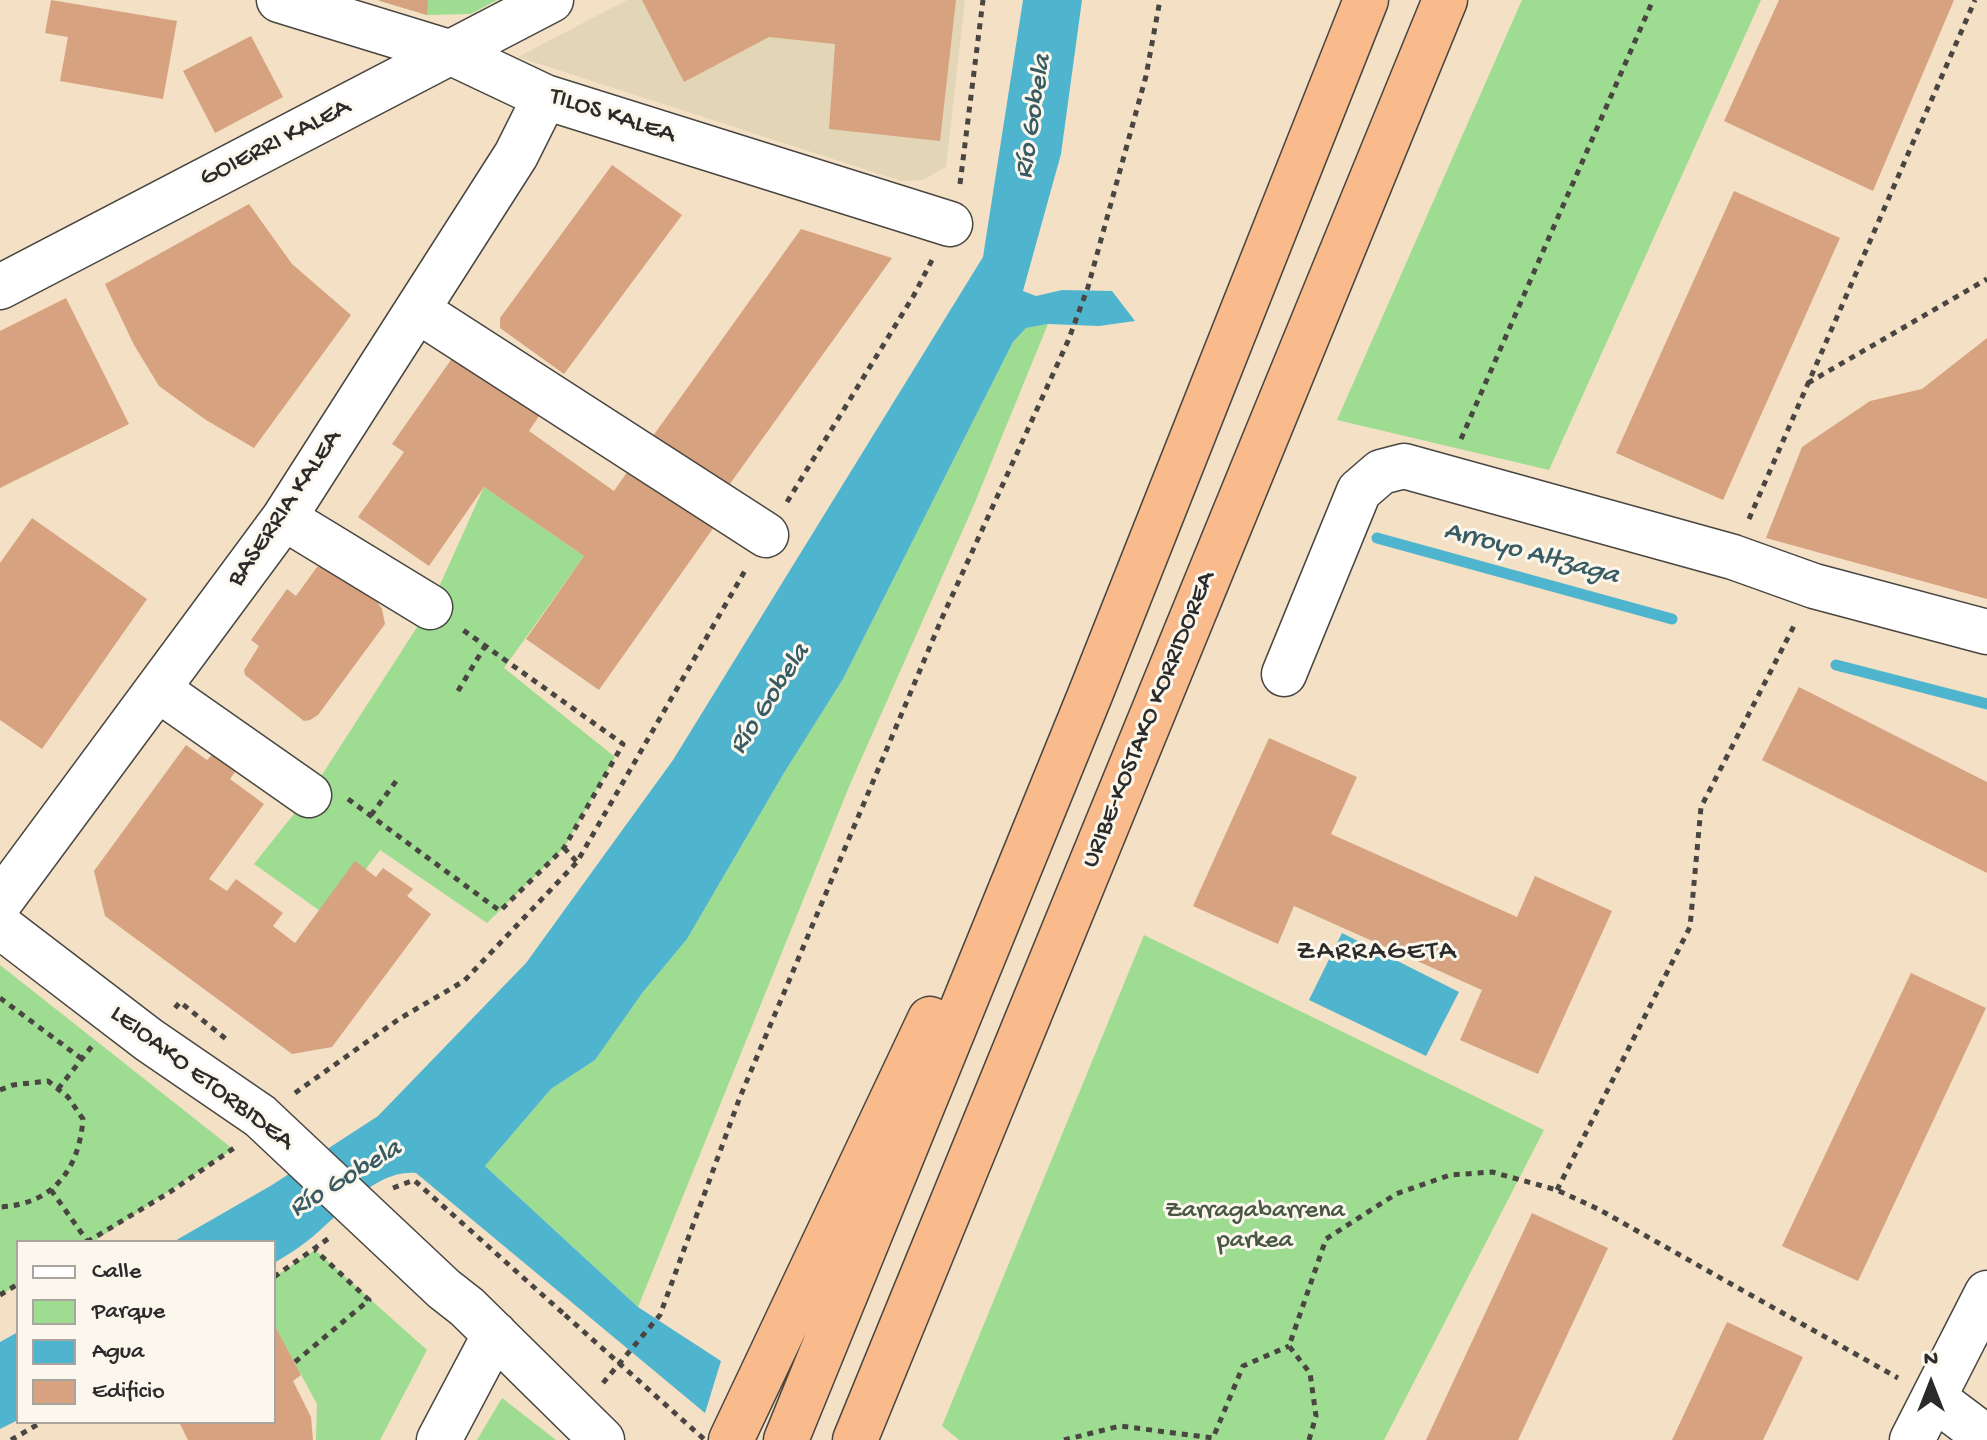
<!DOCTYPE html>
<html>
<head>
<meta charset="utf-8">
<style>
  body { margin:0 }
  #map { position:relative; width:1987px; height:1440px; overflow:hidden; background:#f4e0c5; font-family:"Gochi Hand",sans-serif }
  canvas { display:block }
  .legend { position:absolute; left:16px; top:1240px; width:260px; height:184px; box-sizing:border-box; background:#fbf7ec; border:2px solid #a8a59f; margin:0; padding:10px 14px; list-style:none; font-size:24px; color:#2b2b2b }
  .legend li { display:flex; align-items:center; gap:16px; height:40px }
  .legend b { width:40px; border:2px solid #a8a59f }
  .north { position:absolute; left:1891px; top:1344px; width:80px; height:80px; -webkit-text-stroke:6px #fbf7ec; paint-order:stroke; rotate:0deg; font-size:22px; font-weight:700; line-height:32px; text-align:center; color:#2b2b2b }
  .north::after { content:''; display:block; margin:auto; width:28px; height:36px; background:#2b2b2b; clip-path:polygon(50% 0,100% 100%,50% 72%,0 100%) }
</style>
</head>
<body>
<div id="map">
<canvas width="1987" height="1440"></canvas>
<ul class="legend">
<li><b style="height:10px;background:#fff"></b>Calle</li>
<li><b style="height:22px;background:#9ddc91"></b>Parque</li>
<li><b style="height:22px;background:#4fb5ce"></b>Agua</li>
<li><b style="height:22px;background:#d6a27f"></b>Edificio</li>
</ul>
<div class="north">N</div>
</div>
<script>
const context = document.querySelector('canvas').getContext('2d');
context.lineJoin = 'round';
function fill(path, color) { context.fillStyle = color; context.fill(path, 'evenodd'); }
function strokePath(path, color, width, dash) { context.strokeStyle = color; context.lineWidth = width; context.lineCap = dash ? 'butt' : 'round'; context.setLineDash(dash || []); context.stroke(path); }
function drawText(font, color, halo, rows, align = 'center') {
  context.font = font + ' "Gochi Hand",sans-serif'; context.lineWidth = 6; context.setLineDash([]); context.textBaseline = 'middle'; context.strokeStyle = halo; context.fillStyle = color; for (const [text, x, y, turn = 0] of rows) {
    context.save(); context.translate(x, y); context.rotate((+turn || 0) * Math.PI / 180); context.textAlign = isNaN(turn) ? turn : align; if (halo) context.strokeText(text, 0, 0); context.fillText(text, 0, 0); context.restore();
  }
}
const built = new Path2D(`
  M627 0H965L946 167 923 180 901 181 518 57Z`);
const green = new Path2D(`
  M377 0H497L471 14 427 15Z
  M1522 0H1761L1549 470 1337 420Z
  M1048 324 973 507 851 782 638 1307 485 1166 551 1089 595 1060 643 992 687 939 784 773 843 679 1013 342 1026 328Z
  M484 487 584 556 504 668 615 757 564 848 487 923 380 850 330 918 254 864 309 795 430 607Z
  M1144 935 1544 1130 1384 1440H959L942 1426Z
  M0 965 233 1149 93 1242H18V1285L0 1295Z
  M315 1250 427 1350 380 1440H316L317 1404 274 1325V1277Z
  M502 1398 556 1440H477Z`);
const water = new Path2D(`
  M1023 0H1082L1061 154 1023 291 1036 296 1062 290 1112 291 1135 321 1099 326 1048 324 1026 328 1013 342 843 679 784 773 687 939 643 992 595 1060 551 1089 485 1166 638 1307 721 1361 705 1413 416 1173C373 1169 338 1218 306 1242 296 1250 285 1256 274 1263V1242H173L272 1185 378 1116 526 963 673 760 983 257Z
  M1342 933 1459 992 1426 1056 1309 1000Z
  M18 1332V1420L0 1429V1342Z`);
const stream = new Path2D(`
  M1377 538 1672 619
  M1836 665 1987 704`);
const building = new Path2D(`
  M51 0 177 21 163 99 60 81 68 37 45 33Z
  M428 0 427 15 380 1V0Z
  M642 0H956L940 141 829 129 835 44 769 37 684 82Z
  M1779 0H1954L1873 191 1724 121Z
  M251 36 283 97 215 133 183 71Z
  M612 165 682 215 564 374 500 328V318Z
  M1734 191 1840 238 1723 500 1616 453Z
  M249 204 292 264 351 315 254 448 206 420 159 386 134 345 105 284Z
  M801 229 892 258 727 488 653 436Z
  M66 298 129 424 0 488V331Z
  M1987 338V599L1766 538 1802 447 1870 401 1922 389Z
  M455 354 541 413 529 431 614 491 630 468 714 527 599 690 526 639 584 556 484 487 429 566 358 517 404 452 392 444Z
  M32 518 147 599 42 749 0 720V563Z
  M317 567H324L377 602 382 609 385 624 318 715 310 720 304 721 245 675 244 670 259 646 251 640 287 589 296 596Z
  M1799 687 1987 782V873L1762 760Z
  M1269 738 1357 777 1331 834 1517 917 1535 876 1612 911 1538 1074 1460 1040 1482 990 1294 906 1278 944 1193 906Z
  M186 745 207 760 212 755 235 772 230 779 264 804 209 879 227 891 236 879 283 913 273 926 295 943 355 861 376 877 383 868 413 889 407 896 431 914 332 1047 292 1054 105 916 94 871Z
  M1911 973 1986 1008 1858 1281 1782 1246Z
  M1532 1213 1608 1248 1518 1440H1426Z
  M1727 1322 1803 1357 1763 1440H1672Z
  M274 1324 301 1375 293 1381 311 1417 313 1440H188L179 1422H274Z`);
const path = new Path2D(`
  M960 184 983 0
  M1808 383 1987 279
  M1461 439 1653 0
  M787 502 914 295 932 260
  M1749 519 1975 0
  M458 691 485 646
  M348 799 500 911 564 848 623 744 463 630
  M371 815 397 780
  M564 848 577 862
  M0 998 82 1059
  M175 1008 180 1002 226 1039
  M58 1089 92 1046
  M0 1090 13 1085 48 1081 68 1097 83 1119C79 1169 54 1204 0 1207
  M295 1093 399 1019 464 981 577 862 746 569
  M393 1188 414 1180 565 1315
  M51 1190 88 1242
  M1557 1190 1690 927 1701 807 1796 622
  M87 1242 170 1192 234 1148
  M274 1277 332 1236
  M0 1295 18 1284
  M295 1362 369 1300 315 1250
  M603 1383 660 1315 740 1097 942 618 1068 341 1088 287 1146 76 1160 0
  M11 1440 42 1422
  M1064 1440 1120 1426 1213 1438 1243 1366 1289 1346
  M1309 1440 1316 1416 1310 1373 1289 1346 1326 1239 1396 1194 1450 1175 1492 1172 1557 1190 1600 1210 1898 1378`);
const minor = new Path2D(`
  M279 0 452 53 545 97 950 224
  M0 287 551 0
  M417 310 766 535
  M284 518 430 607
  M1284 674 1359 491 1381 472 1404 466 1733 557 1814 586 1987 632
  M159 690 309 795
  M0 902 284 518 516 155 545 97
  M0 926 149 1040 260 1116 444 1289 467 1307 602 1440
  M1934 1398 1987 1438
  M439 1440 495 1334
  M1912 1440 1987 1293`);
const highway = new Path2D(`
  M731 1440 930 1019
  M786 1440 1090 695 1366 0
  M855 1440 1445 0`);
const pathBridge = new Path2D(`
  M565 1315 705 1440`);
const streetNames = [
  ["TILOS KALEA",612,117,18],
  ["GOIERRI KALEA",276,144,-27],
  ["BASERRIA KALEA",286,509,-56],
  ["URIBE-KOSTAKO KORRIDOREA",1150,720,-68],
  ["LEIOAKO ETORBIDEA",201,1079,37]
];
const parkNames = [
  ["Zarragabarrena",1255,1212],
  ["parkea",1255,1242]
];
const waterNames = [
  ["Río Gobela",1035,117,-81],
  ["Arroyo Altzaga",1531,555,15],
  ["Río Gobela",771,700,-57],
  ["Río Gobela",346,1180,-31]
];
const neighbourhoodNames = [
  ["ZARRAGETA",1377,954]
];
fill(built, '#e2d6b7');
fill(green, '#9ddc91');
fill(water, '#4fb5ce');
strokePath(stream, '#4fb5ce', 11);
fill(building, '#d6a27f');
strokePath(minor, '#494642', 47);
strokePath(highway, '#494642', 47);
strokePath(path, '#494642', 5, [6, 6]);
strokePath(minor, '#fff', 44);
strokePath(highway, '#fabb8c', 44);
strokePath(pathBridge, '#494642', 5, [6, 6]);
drawText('26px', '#2b2b2b', '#fbf7ec', streetNames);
drawText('26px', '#485744', '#fbf7ec', parkNames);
drawText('italic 28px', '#385b64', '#fbf7ec', waterNames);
context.letterSpacing = '2px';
drawText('28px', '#2b2b2b', '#fbf7ec', neighbourhoodNames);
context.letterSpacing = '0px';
</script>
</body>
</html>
